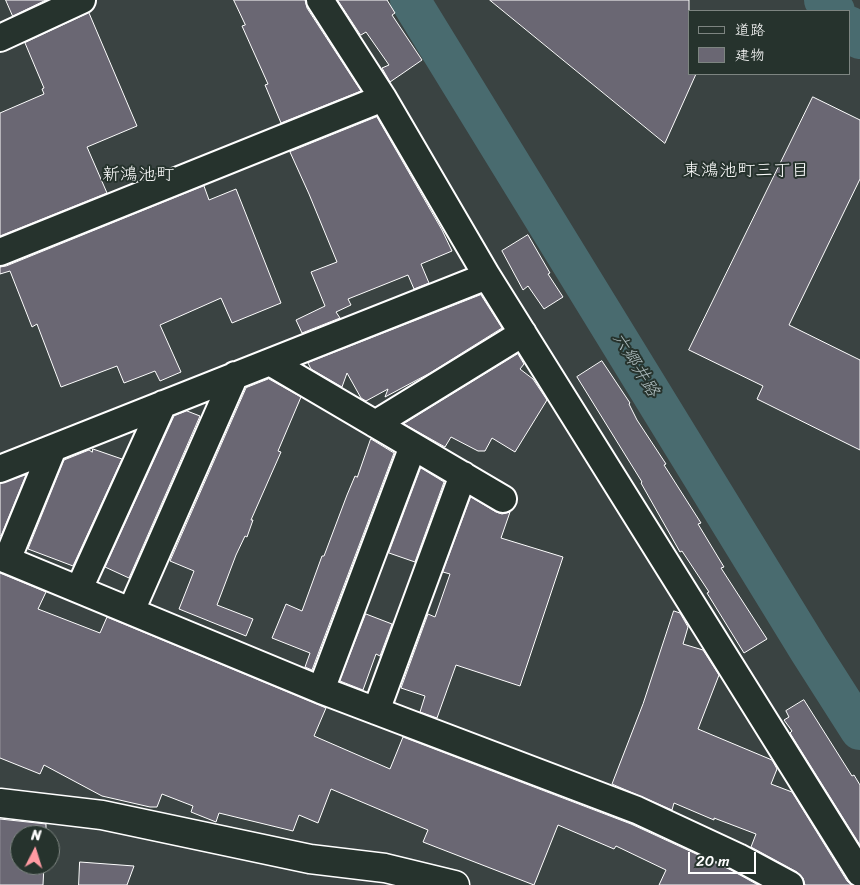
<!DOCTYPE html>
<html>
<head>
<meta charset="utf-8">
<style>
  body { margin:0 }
  #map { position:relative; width:860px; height:885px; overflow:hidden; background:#3a4342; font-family:Sriracha,"Klee One",sans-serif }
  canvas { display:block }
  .legend { position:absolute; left:688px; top:10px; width:162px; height:65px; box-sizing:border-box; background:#26332d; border:1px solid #7d8581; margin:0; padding:6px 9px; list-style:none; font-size:15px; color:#fff }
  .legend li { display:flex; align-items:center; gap:10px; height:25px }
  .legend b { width:25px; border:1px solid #7d8581 }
  .north { position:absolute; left:10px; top:825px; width:50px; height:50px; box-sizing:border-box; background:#26332d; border:1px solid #7d8581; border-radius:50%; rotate:5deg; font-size:14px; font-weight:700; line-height:20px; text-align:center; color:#fff }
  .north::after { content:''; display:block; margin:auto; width:18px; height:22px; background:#ff9aa2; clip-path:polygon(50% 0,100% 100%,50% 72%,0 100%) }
  .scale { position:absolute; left:688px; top:852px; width:68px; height:22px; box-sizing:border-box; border:2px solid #fff; border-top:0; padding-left:6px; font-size:15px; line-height:18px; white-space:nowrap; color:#fff; -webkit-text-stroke:4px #26332d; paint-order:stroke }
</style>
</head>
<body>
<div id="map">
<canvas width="860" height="885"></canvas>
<ul class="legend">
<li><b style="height:6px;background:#26332d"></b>道路</li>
<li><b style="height:14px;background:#6a6773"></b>建物</li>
</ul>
<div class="north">N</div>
<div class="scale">20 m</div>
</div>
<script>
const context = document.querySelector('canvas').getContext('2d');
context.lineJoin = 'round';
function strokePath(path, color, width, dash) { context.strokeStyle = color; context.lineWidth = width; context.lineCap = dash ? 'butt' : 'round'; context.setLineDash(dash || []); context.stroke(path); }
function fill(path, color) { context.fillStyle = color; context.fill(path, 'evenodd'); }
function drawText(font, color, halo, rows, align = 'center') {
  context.font = font + ' Sriracha,"Klee One",sans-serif'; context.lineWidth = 4; context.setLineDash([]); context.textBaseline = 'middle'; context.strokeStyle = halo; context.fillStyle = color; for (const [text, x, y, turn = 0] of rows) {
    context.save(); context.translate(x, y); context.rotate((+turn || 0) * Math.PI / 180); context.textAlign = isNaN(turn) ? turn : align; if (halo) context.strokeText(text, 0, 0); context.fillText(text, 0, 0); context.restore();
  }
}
const stream = new Path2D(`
  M610 813 644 827`);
const river = new Path2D(`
  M410 0 809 650 860 730
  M824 0 835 11
  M849 26 860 39`);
const building = new Path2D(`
  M6 0H46L13 16Z
  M234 0H305L307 8 361 91 281 123 265 85 268 84 242 26 245 25Z
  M338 0H387L395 13 392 15 422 60 390 82 382 68 389 65 366 32 361 35Z
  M490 0H689V74H696L665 143Z
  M89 13 137 126 87 147 107 193 0 236V113L44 94 42 89 44 88 25 43Z
  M813 97 860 120V179L789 325 860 360V450L757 399 763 386 689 350Z
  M377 117 442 230 452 251 421 264 429 283 414 289 408 275 348 299 351 305 336 312 340 318 302 333 296 320 325 306 311 272 337 262 309 194 290 152Z
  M204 186 209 200 236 189 281 303 232 323 221 298 160 325 181 372 160 381 155 371 124 383 117 366 61 387 37 324 32 327 10 271 0 274V267L6 266Z
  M528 235 550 273 548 274 563 297 544 309 528 286 523 290 502 251Z
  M481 295 502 328 430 373 385 397 388 389 366 401 361 398 347 373 342 387 311 369 308 363Z
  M518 354 524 364 520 369 533 379 547 400 515 452 492 438 485 451H478L451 437 445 447 404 424Z
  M602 361 630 403 629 404 637 420 666 464 664 465 701 523 698 524 724 567 721 568 767 639 744 653 707 593 709 592 682 551 680 552 641 483 642 482 577 377Z
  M269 379 301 397 278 451 281 452 251 520H253L247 537 245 536 236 555 217 605 253 619 246 636 179 609 194 571 170 561 246 388Z
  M187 411 200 416 129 578 105 567 174 416Z
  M371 439 394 453 312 670 305 667 310 653 272 638 286 604 302 611 322 556H324L347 495 355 476 357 477Z
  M93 449 122 459 73 566 28 549 64 460 89 450 92 452Z
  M421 468 444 482 415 562 389 553Z
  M26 475 1 536H0V484Z
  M471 497 496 512 502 514 510 512 501 538 563 557 520 686 456 665 437 718 420 712 425 696 401 688 428 614 435 617 450 574 443 572Z
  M0 573 46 592 38 609 100 633 107 617 326 708 314 736 390 769 403 737 631 824 731 870 758 885H659L666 870 616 846 614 849 558 825 534 885 423 842 428 830 331 789 318 823 299 815 293 831 219 813 216 822 191 812 193 806 162 794 157 807H150L102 796 44 765 40 774 0 758Z
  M674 611 680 613 688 627 683 644 703 650 719 675 698 729 772 760 777 769 771 784 792 792 847 881 852 885H805L803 878 797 872 751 847 756 834 714 818V820L674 803 672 810 612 784 643 704Z
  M366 614 392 624 380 656 376 654 363 690 340 681Z
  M804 700 852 776 854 775 860 785V845L790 733 792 731 784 720 789 717 786 711Z
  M0 819 46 824V835H20V865H44L43 885H0Z
  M80 862 134 866 127 885H79Z`);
const minor = new Path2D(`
  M320 0 383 98 487 276 860 873
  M0 38 82 0
  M0 252 383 98
  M270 362 503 499
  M375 424 523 333
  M0 469 487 276
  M0 557 321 690 637 810 738 857 790 885
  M7 560 53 448
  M79 589 163 404
  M131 611 235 375
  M321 690 413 446
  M376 711 463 475`);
const tertiary = new Path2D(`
  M0 803 102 815 310 859 385 868 455 885`);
const neighbourhoodNames = [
  ["東鴻池町三丁目",746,171],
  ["新鴻池町",138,175]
];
const waterNames = [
  ["六郷井路",635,365,58]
];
strokePath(stream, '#92a6a9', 7);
strokePath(river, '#496b6f', 40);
fill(building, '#6a6773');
strokePath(building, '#fff', 1);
strokePath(minor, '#fff', 30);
strokePath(tertiary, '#fff', 31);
strokePath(minor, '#26332d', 26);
strokePath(tertiary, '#26332d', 28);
drawText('18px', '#fff', '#26332d', neighbourhoodNames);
drawText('italic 18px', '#adbcbe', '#26332d', waterNames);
</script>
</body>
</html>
